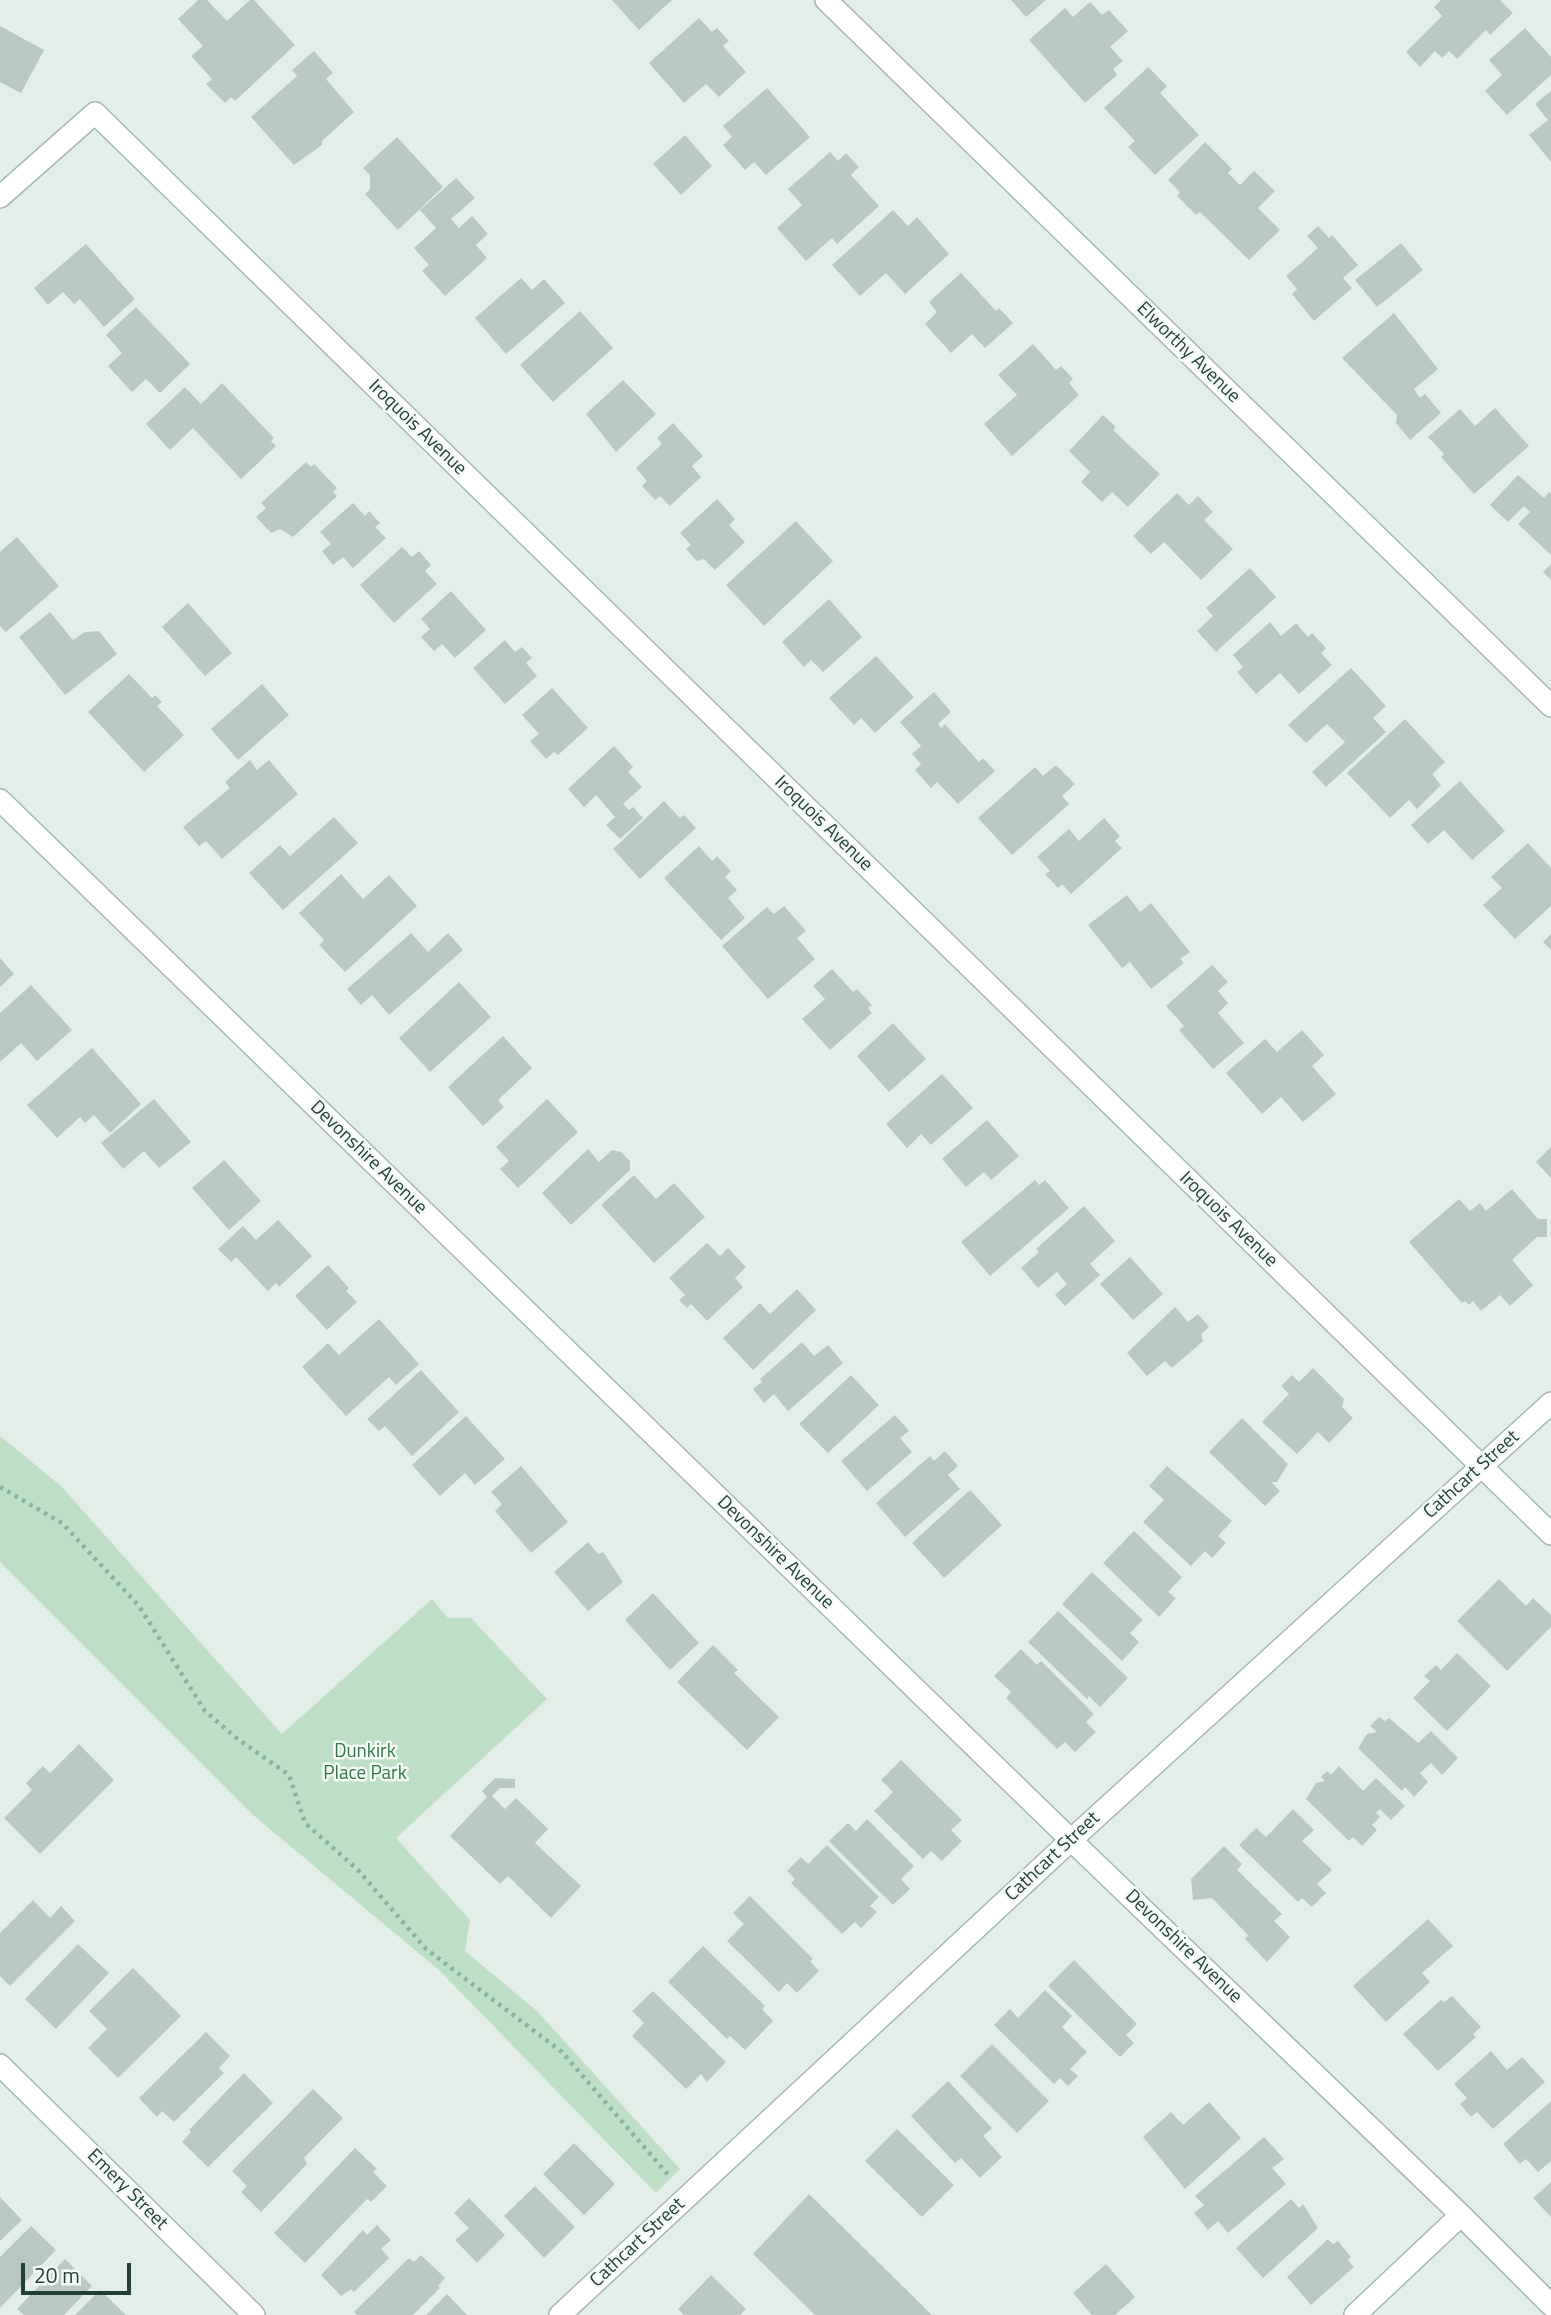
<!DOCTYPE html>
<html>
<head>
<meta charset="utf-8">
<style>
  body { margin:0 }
  #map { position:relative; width:1551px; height:2315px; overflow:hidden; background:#e4eee9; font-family:"Titillium Web",sans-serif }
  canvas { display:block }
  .scale { position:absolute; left:21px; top:2263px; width:110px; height:32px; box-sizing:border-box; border:4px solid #234038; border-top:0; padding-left:9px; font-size:21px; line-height:24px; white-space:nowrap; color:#234038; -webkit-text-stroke:5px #f5faf7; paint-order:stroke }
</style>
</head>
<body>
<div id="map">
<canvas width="1551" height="2315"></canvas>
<div class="scale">20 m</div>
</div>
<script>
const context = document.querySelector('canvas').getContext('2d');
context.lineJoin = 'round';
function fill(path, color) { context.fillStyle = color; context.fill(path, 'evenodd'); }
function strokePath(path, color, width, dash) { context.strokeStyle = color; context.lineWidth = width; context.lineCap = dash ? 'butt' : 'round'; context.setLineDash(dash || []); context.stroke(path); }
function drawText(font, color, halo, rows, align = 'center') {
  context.font = font + ' "Titillium Web",sans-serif'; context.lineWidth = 5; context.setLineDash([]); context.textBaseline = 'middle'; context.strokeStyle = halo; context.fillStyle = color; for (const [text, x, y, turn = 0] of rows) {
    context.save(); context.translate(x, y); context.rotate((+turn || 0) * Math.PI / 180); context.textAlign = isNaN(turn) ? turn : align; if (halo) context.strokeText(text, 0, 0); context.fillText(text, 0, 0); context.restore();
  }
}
const green = new Path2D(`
  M0 1436 61 1486 282 1734 432 1599 448 1618H471L547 1699 396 1838 470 1920 465 1951 538 2012 680 2169 656 2193 439 1970 253 1815 0 1562Z`);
const building = new Path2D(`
  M198 0H207L227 21 250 0H254L295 45 235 101 231 97 225 103 206 84 212 79 191 56 203 46 178 19Z
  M612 0H672L639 30Z
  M1011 0H1046L1026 17Z
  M1441 0H1500L1513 13 1490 35 1486 30 1457 59 1449 51 1442 58 1435 51 1420 67 1406 52 1442 16 1434 7Z
  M1090 2 1102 15 1109 10 1128 31 1110 47 1123 61 1113 69 1117 75 1085 103 1029 40 1065 8 1073 17Z
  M699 18 712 32 717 28 729 41 723 46 746 72 719 97 706 84 684 103 649 63Z
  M0 26 44 50 21 93 0 82Z
  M1525 28 1551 57V75L1507 115 1485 91 1502 75 1489 60Z
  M314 51 333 73 326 79 354 112 322 141V145L294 165 251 117 297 76 292 70Z
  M1148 67 1167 86 1160 93 1199 135 1155 175 1128 147 1135 141 1104 108Z
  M767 88 810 137 766 175 754 162 745 170 723 145 732 137 723 126Z
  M1551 91V162L1529 135 1548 120 1535 104Z
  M685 135 712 166 681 195 653 164Z
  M397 137 443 187 398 230 365 194 370 189V175L363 168Z
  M1205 142 1232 169 1228 173 1240 185 1254 171 1275 191 1258 208 1280 230 1249 260 1200 212 1196 215 1177 196 1180 192 1168 180Z
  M830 152 838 161 846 153 859 167 851 175 879 206 837 244 832 238 806 261 777 228 802 205 788 189Z
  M456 178 475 198 451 219 459 228 472 216 488 234 476 245 487 258 445 296 422 271 429 265 414 248 436 228 420 210Z
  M893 210 908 226 917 217 949 254 905 294 886 273 860 296 832 265Z
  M1318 226 1329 238 1332 235 1358 265 1343 278 1352 288 1314 321 1292 294 1297 289 1286 276 1318 248 1307 236Z
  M1401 243 1423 270 1377 307 1355 280Z
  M86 244 135 299 104 327 80 299 74 304 63 292 48 305 34 288Z
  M961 273 996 311 999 308 1013 323 985 348 972 334 951 353 925 324 937 312 929 302Z
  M521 278 532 290 544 279 565 303 506 354 475 318Z
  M136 307 190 364 160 393 146 379 132 392 108 366 122 353 106 335Z
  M580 311 613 348 553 402 520 365Z
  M1394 313 1438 369 1414 389 1420 398 1425 394 1441 413 1410 440 1396 423 1397 415 1342 358Z
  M1033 344 1056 370 1061 366 1073 379 1069 383 1079 395 1012 456 984 424 1017 395 998 375Z
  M623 380 656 414 616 452 586 414Z
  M222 383 274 438 271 441 276 446 241 479 193 428 170 450 146 424 185 387 201 404Z
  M1495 408 1529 446 1474 494 1441 457 1444 454 1428 437 1460 409 1475 426Z
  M1103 415 1115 426 1114 431 1160 474 1128 507 1112 492 1102 502 1081 482 1090 472 1069 451Z
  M673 423 703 456 692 466 701 477 670 506 660 496 655 500 642 486 647 481 636 468 662 444 657 438Z
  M306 462 311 467 314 464 337 488 333 492 337 496 293 537 280 529 271 533 256 517 266 508 261 503Z
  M1518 475 1544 498 1549 492 1551 494V555L1518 524 1530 512 1524 506 1508 522 1490 505Z
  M1177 493 1189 505 1198 496 1213 512 1204 520 1233 549 1201 580 1164 542 1151 554 1133 536Z
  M717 499 735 519 729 525 745 542 715 570 704 559 697 561 686 549 691 545 680 533Z
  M353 503 365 516 369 511 380 523 375 527 386 538 353 568 343 557 333 565 322 551 331 544 320 532Z
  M796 521 833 561 764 626 726 585Z
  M17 537 59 586 6 632 0 626V552Z
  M402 547 412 557 419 551 431 565 425 571 437 584 394 623 360 585Z
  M1551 564V580L1543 572Z
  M1250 568 1276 597 1216 652 1197 631 1213 616 1206 608Z
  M451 591 486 630 455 658 442 644 434 651 421 637 430 629 421 619Z
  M829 599 862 637 823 672 811 660 804 667 782 642Z
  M188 603 232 653 205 676 162 627Z
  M50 612 73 640 85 632 99 631 117 654 65 695 19 637Z
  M1270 622 1281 636 1296 623 1308 637 1312 633 1326 648 1321 653 1332 665 1299 694 1280 673 1256 694 1237 672 1243 667 1233 655Z
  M505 640 515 652 522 647 532 658 526 663 537 676 505 704 473 668Z
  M876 656 914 697 875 733 861 718 854 725 829 698Z
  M1351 668 1386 706 1373 718 1386 732 1326 787 1312 772 1345 742 1327 724 1306 743 1288 725Z
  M129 674 152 698 155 695 162 702 157 706 184 735 144 772 88 712Z
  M262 684 289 715 238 760 211 729Z
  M552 688 588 728 558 755 554 752 546 759 530 741 539 734 522 715Z
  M934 692 951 712 938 724 941 728 945 724 979 762 983 758 995 771 958 804 937 782 931 788 915 770 921 764 912 754 921 746 900 722Z
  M1405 719 1445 762 1432 774 1441 785 1417 809 1409 800 1390 818 1347 773Z
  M614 746 633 767 628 772 642 787 623 804 629 810 633 807 643 818 620 839 606 825 615 817 596 795 584 807 568 789Z
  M250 760 257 770 269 760 298 794 222 859 206 841 199 846 183 827 230 788 225 782Z
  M1056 765 1075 784 1062 796 1069 804 1012 855 978 818 1035 767 1043 776Z
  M1460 781 1505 831 1472 860 1444 830 1428 844 1411 825Z
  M664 801 680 818 684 815 696 828 640 879 613 849Z
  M334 817 358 843 283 910 249 873 280 845 290 856Z
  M1104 818 1120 836 1115 841 1122 848 1071 894 1062 884 1058 888 1045 874 1050 871 1037 857 1069 829 1079 841Z
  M1528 843 1551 868V906L1515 939 1483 905 1502 888 1491 877Z
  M699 846 712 861 717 856 731 871 725 877 737 890 728 898 745 918 721 940 664 878Z
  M341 874 363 899 389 875 417 906 345 972 319 945 324 940 299 913Z
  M1127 895 1140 912 1151 903 1190 952 1180 959 1184 963 1151 989 1130 962 1122 968 1088 925Z
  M784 906 806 931 797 938 815 959 768 999 722 946 767 907 774 914Z
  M411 933 428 952 448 933 463 950 389 1015 372 995 361 1005 347 989Z
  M1551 934V950L1543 942Z
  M0 958 14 974 0 987Z
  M1212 965 1228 982 1218 991 1228 1003 1218 1013 1244 1043 1213 1069 1179 1030 1184 1026 1166 1006Z
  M832 969 853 992 857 989 872 1005 868 1008 872 1013 830 1050 802 1019 825 999 813 986Z
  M459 982 491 1017 430 1072 399 1038Z
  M31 985 72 1030 37 1061 21 1043 0 1062V1013Z
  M893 1023 926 1059 889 1092 857 1056Z
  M1302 1030 1324 1055 1312 1066 1336 1094 1303 1122 1281 1097 1262 1114 1226 1073 1265 1039 1277 1052Z
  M503 1036 532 1068 498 1100 504 1107 483 1126 448 1087Z
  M92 1048 141 1104 110 1133 94 1115 85 1123 80 1117 57 1138 27 1105Z
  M942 1074 973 1108 931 1145 921 1134 907 1148 886 1124Z
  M154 1099 191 1142 159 1168 144 1151 123 1169 101 1143Z
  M547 1099 578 1132 518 1188 500 1169 509 1161 496 1147Z
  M987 1120 1019 1156 991 1180 984 1172 966 1187 942 1159Z
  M1551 1147V1178L1536 1162Z
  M588 1149 599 1162 612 1150 621 1152 630 1161V1170L571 1225 542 1193Z
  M224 1160 261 1201 229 1230 192 1188Z
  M634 1175 656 1199 674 1183 705 1217 654 1263 601 1205Z
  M1035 1180 1039 1185 1045 1180 1069 1208 990 1276 961 1242Z
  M1512 1189 1538 1219H1547V1237H1537L1512 1260 1533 1285 1510 1306 1500 1295 1481 1311 1473 1301 1469 1305 1465 1301 1462 1303 1409 1242 1459 1199 1470 1211 1480 1203 1486 1211Z
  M1084 1206 1115 1241 1090 1264 1100 1275 1065 1306 1055 1295 1067 1284 1057 1272 1038 1288 1021 1268 1039 1252 1036 1249Z
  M278 1220 312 1256 279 1287 276 1283 268 1291 236 1257 231 1262 218 1249 243 1226 256 1240Z
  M707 1243 720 1256 728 1248 746 1267 735 1278 743 1287 707 1321 691 1304 687 1308 679 1300 685 1295 669 1278Z
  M1130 1257 1163 1294 1133 1320 1100 1284Z
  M328 1265 349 1288 346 1291 357 1302 327 1330 295 1296Z
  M797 1289 816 1310 753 1370 723 1338 760 1303 770 1314Z
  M1175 1307 1188 1322 1198 1314 1209 1327 1201 1334 1203 1341 1172 1368 1165 1361 1147 1376 1127 1353Z
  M379 1319 419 1364 396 1385 389 1377 346 1416 302 1367 328 1343 339 1355Z
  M802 1342 814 1356 828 1345 843 1363 788 1411 774 1394 764 1403 753 1389 762 1382 760 1379Z
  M1313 1368 1344 1399 1342 1407 1353 1418 1329 1443 1318 1432 1297 1454 1262 1422 1289 1394 1281 1386 1292 1375 1299 1382Z
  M421 1370 459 1412 412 1456 385 1426 379 1431 367 1419Z
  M851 1375 879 1405 828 1453 799 1424Z
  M895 1415 909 1431 900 1438 912 1452 867 1491 841 1461Z
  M466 1416 505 1459 475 1485 465 1473 440 1496 412 1465Z
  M1242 1418 1288 1464 1277 1482H1271L1280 1491 1265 1506 1209 1452Z
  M945 1451 958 1466 948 1475 960 1489 905 1537 876 1503 930 1456 934 1461Z
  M521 1466 568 1522 531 1553 495 1511 502 1504 491 1492Z
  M1167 1466 1232 1521 1218 1536 1226 1543 1212 1558 1205 1551 1191 1566 1143 1522 1164 1500 1149 1486Z
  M970 1490 1002 1525 944 1578 912 1543Z
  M1134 1531 1182 1577 1168 1592 1176 1598 1159 1617 1103 1563Z
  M588 1542 598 1554 603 1552 623 1582 588 1611 554 1572Z
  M1092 1572 1143 1620 1130 1633 1139 1642 1122 1661 1062 1604Z
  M1499 1579 1526 1606 1533 1598 1551 1615V1627L1507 1671 1457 1621Z
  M653 1593 699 1643 670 1670 625 1620Z
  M1058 1611 1128 1678 1100 1707 1089 1696 1087 1699 1028 1642Z
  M713 1645 738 1670 734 1673 779 1717 747 1750 677 1682Z
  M1021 1649 1037 1665 1041 1661 1094 1714 1086 1722 1096 1732 1075 1752 1065 1742 1057 1749 1006 1698 1011 1692 994 1676Z
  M1457 1653 1491 1686 1447 1731 1413 1698 1430 1681 1424 1676 1436 1665 1441 1670Z
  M1379 1717 1385 1721 1389 1718 1418 1743 1431 1731 1458 1758 1442 1775 1431 1763 1420 1773 1428 1782 1414 1797 1405 1787 1402 1791 1358 1748 1367 1734 1377 1732 1370 1726Z
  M79 1744 114 1780 40 1854 4 1818 32 1790 26 1783 43 1766 50 1773Z
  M901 1760 962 1820 951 1830 962 1841 942 1861 931 1851 923 1859 874 1811 893 1792 881 1780Z
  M1339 1766 1363 1791 1376 1778 1405 1806 1391 1820 1380 1809 1376 1813 1380 1817 1372 1825 1377 1830 1362 1846 1353 1837 1349 1841 1306 1799 1316 1783 1325 1781 1321 1777 1327 1771 1331 1775Z
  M495 1778 515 1779V1788H500L492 1796 505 1809 516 1798 548 1829 535 1843 581 1886 551 1918 508 1876 500 1884 450 1836 487 1797 482 1791Z
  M1293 1809 1314 1830 1302 1841 1332 1870 1317 1884 1326 1893 1312 1907 1302 1898 1298 1902 1239 1845 1256 1828 1266 1837Z
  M867 1819 914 1866 901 1879 910 1889 893 1905 829 1841 848 1823 856 1831Z
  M827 1845 879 1897 870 1906 877 1912 861 1928 855 1922 842 1934 791 1883 795 1879 787 1871 801 1857 808 1864Z
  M1224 1846 1242 1864 1237 1870 1282 1914 1274 1921 1290 1937 1267 1962 1245 1939 1248 1935 1212 1898 1193 1900 1191 1879Z
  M750 1896 813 1959 810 1961 819 1971 797 1993 787 1983 779 1992 727 1941 744 1924 733 1913Z
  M33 1900 50 1918 61 1906 75 1921 10 1986 0 1976V1933Z
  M1428 1919 1453 1946 1422 1973 1430 1982 1386 2022 1353 1986Z
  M78 1944 109 1973 56 2029 25 1999Z
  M703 1946 765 2006 762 2009 773 2021 745 2050 730 2036 727 2039 668 1982Z
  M1074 1960 1137 2024 1126 2035 1134 2043 1120 2057 1048 1986Z
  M133 1968 181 2016 118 2078 88 2048 107 2029 89 2011Z
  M1045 1990 1072 2016 1062 2027 1087 2052 1070 2069 1078 2076 1068 2086 1060 2078 1054 2084 994 2025 1010 2009 1018 2018Z
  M653 1991 726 2062 707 2082 701 2074 686 2089 632 2036 644 2023 632 2011Z
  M1452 1996 1481 2027 1473 2034 1476 2037 1438 2071 1403 2034 1441 2000 1444 2002Z
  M206 2032 230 2056 219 2068 224 2073 174 2122 162 2111 157 2117 139 2098Z
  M992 2044 1049 2101 1017 2133 960 2076Z
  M1491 2051 1507 2070 1522 2057 1545 2082 1493 2129 1477 2112 1471 2117 1460 2104 1467 2098 1454 2084Z
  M244 2073 273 2103 208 2167 182 2142 191 2132 189 2130Z
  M948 2081 992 2128 983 2136 1002 2157 980 2178 961 2158 955 2163 911 2116Z
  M313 2089 343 2118 304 2158 307 2164 261 2212 241 2192 247 2186 232 2171Z
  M1551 2101V2161L1538 2172 1526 2159 1520 2164 1503 2144Z
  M1209 2102 1241 2138 1185 2189 1143 2137 1171 2112 1183 2125Z
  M897 2129 954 2185 922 2217 865 2161Z
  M1264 2137 1284 2159 1272 2168 1286 2184 1228 2233 1218 2221 1208 2230 1194 2213 1204 2205 1195 2196Z
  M574 2143 615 2184 584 2215 543 2174Z
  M355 2148 377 2169 373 2172 387 2186 371 2202 367 2199 305 2263 274 2233Z
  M1551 2182V2217L1533 2198Z
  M535 2186 575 2227 544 2258 504 2216Z
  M809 2194 932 2315H815L753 2254Z
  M0 2197 22 2220 0 2241Z
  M469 2198 505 2235 477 2263 455 2240 469 2228 454 2213Z
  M1291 2199 1299 2208 1303 2204 1318 2228 1263 2278 1236 2248Z
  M377 2225 391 2240 381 2249 389 2258 354 2292 351 2289 341 2296 321 2275 363 2230 367 2235Z
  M31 2226 56 2250 0 2308V2257Z
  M1328 2239 1333 2244 1338 2241 1351 2257 1348 2260 1354 2267 1311 2305 1287 2277Z
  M421 2255 445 2278 438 2286 440 2288 413 2315H357L354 2312 409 2258 414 2262Z
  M65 2259 92 2286 64 2315H24L17 2309Z
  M1106 2264 1135 2297 1115 2315H1092L1073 2293Z
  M711 2275 746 2309 740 2315H684L678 2309Z
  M100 2290 126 2315H75Z
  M447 2294 467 2315H426Z`);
const path = new Path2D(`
  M0 1487 62 1523 139 1606 205 1711 235 1737 289 1775 305 1823 358 1870 426 1949 562 2052 670 2177`);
const minor = new Path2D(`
  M826 0 1551 706
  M0 197 95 113 1551 1534
  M0 800 1071 1840 1461 2215 1551 2305
  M0 2065 254 2315
  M560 2315 1071 1840 1551 1403
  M1355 2315 1461 2215`);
const streetNames = [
  ["Elworthy Avenue",1188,353,44],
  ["Iroquois Avenue",417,428,44],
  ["Iroquois Avenue",823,824,44],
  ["Devonshire Avenue",368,1158,44],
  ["Iroquois Avenue",1228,1220,44],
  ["Cathcart Street",1472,1475,-42],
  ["Devonshire Avenue",775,1553,44],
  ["Cathcart Street",1053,1857,-43],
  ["Devonshire Avenue",1183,1947,44],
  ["Emery Street",127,2190,45],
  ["Cathcart Street",638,2243,-43]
];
const parkNames = [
  ["Dunkirk",365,1752],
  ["Place Park",365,1774]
];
fill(green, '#bddfc6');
fill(building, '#b9c9c2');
strokePath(minor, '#a6b6b0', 24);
strokePath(path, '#84b2a3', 4.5, [3.5, 5]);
strokePath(minor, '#fff', 21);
drawText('19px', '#234038', '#f5faf7', streetNames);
drawText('19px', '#2c7849', '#f5faf7', parkNames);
</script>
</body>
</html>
